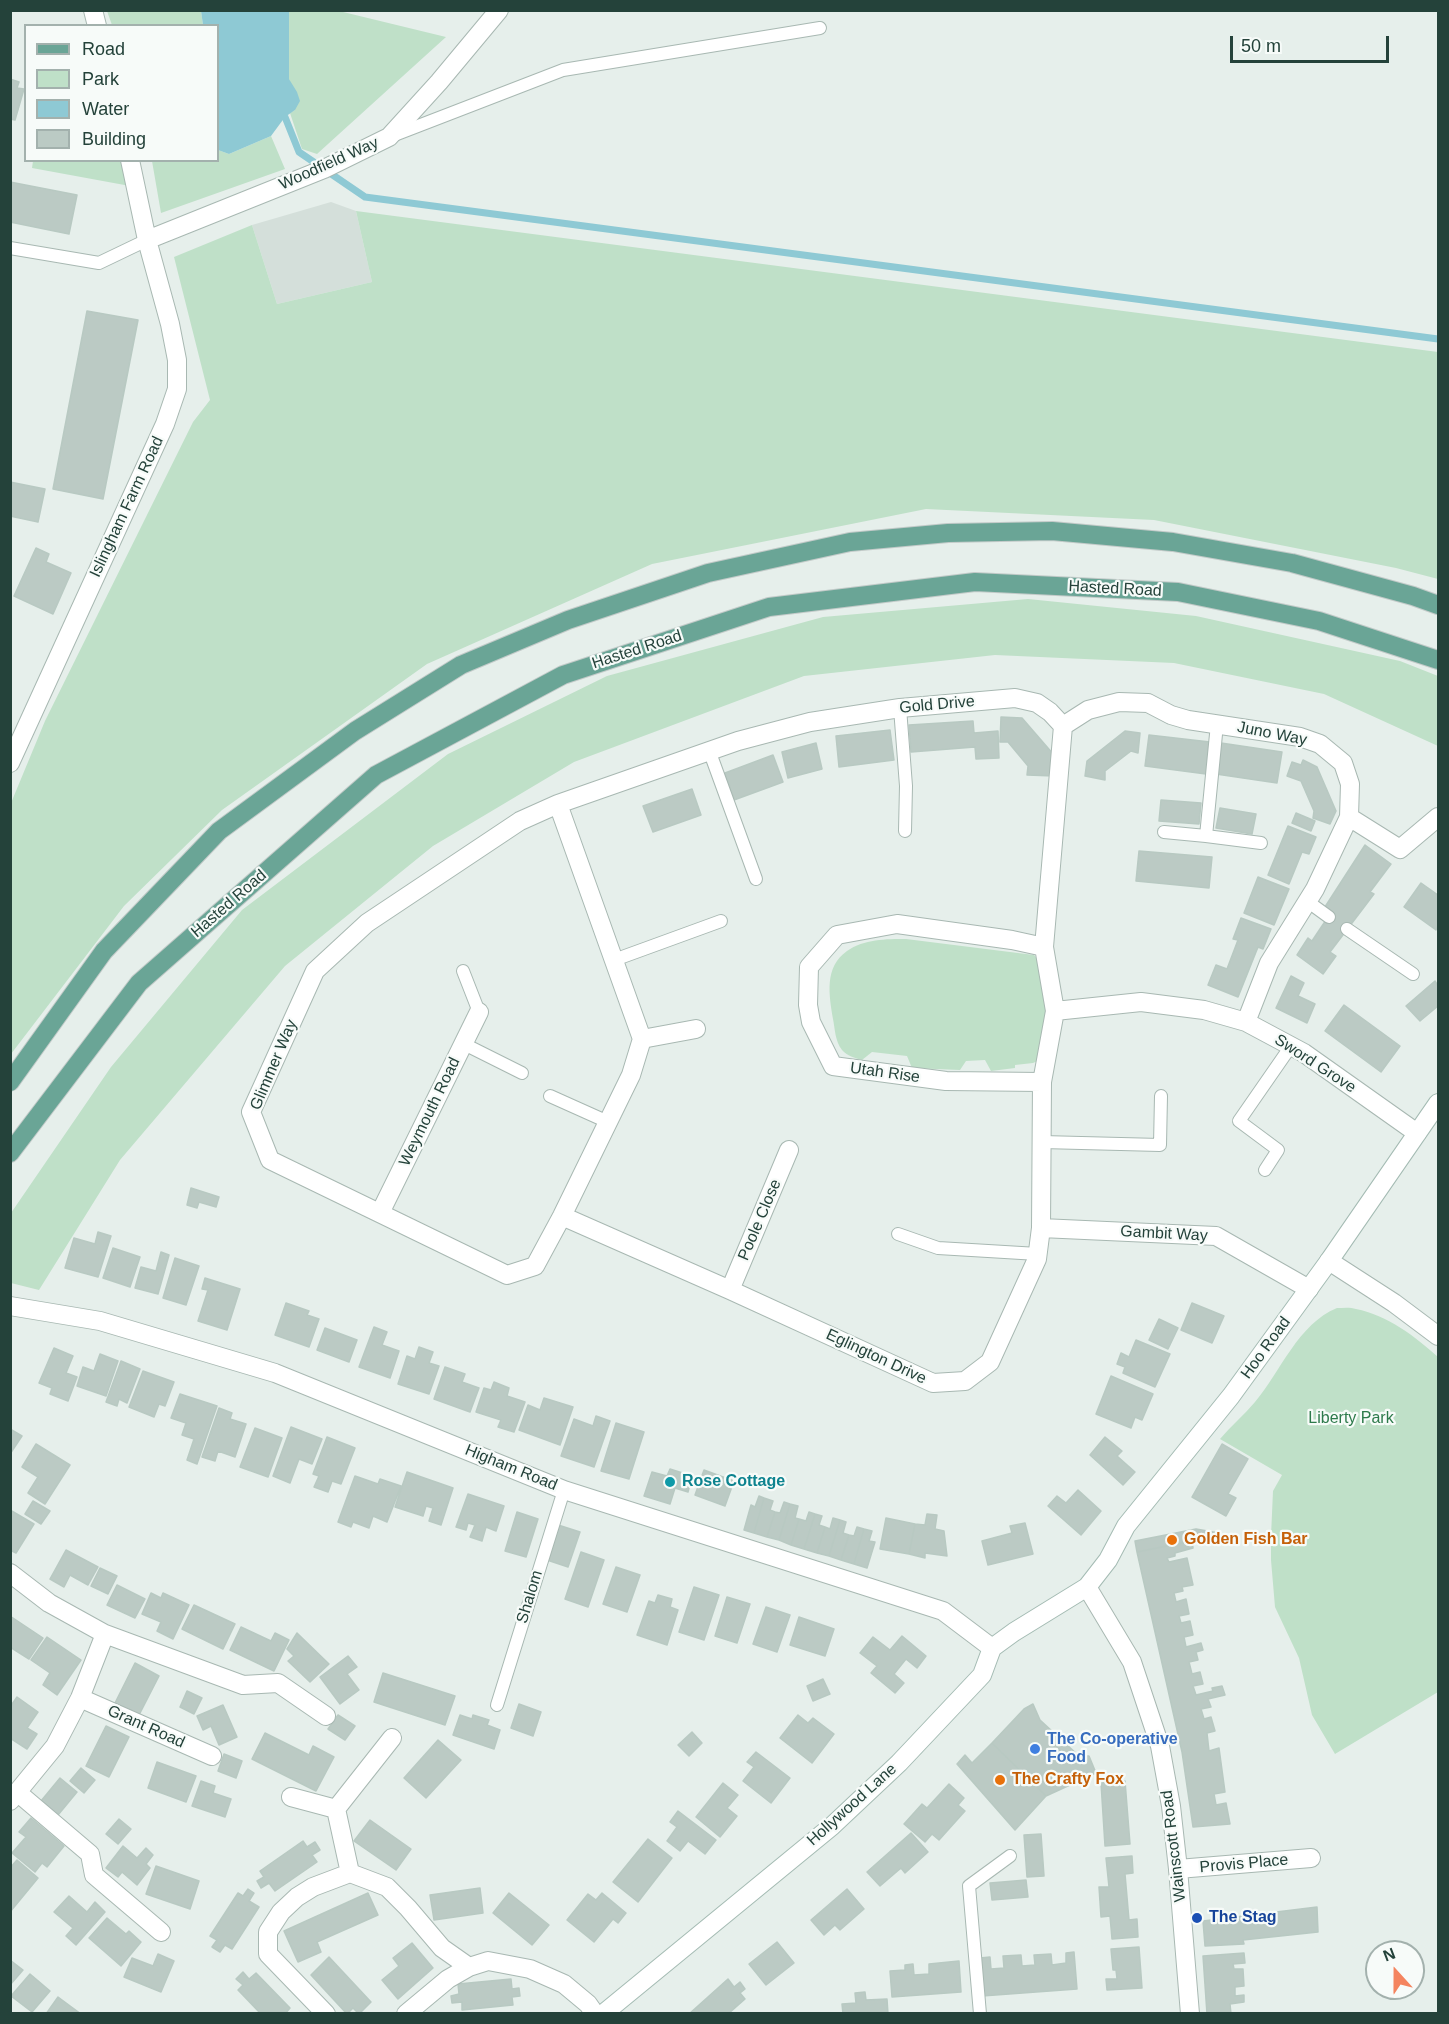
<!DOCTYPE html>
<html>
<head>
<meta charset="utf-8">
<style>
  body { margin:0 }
  #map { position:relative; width:1449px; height:2024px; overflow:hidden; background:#e6efeb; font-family:Arial,sans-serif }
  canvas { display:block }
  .frame { position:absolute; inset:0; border:12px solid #24423a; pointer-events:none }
  .legend { position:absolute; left:24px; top:24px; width:195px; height:138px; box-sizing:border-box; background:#f7fbf9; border:2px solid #a3b1ad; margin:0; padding:8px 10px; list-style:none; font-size:18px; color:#24423a }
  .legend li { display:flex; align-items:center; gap:12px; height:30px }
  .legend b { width:30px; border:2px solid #a3b1ad }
  .north { position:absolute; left:1365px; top:1940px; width:60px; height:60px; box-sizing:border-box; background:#f7fbf9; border:2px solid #a3b1ad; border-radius:50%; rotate:339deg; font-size:16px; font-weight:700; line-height:24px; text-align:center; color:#24423a }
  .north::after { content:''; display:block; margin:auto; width:21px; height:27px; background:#f4845f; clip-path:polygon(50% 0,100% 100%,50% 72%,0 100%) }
  .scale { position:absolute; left:1230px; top:36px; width:159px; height:27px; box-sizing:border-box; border:3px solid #24423a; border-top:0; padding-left:8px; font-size:18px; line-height:21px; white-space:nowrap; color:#24423a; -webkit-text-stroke:4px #f7fbf9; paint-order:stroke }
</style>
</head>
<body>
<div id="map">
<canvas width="1449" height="2024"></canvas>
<div class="frame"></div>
<ul class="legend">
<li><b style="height:8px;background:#6aa596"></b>Road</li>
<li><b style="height:16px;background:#bfe0c8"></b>Park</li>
<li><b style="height:16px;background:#8ec9d4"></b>Water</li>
<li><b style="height:16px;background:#bbcac4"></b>Building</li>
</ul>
<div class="north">N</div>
<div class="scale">50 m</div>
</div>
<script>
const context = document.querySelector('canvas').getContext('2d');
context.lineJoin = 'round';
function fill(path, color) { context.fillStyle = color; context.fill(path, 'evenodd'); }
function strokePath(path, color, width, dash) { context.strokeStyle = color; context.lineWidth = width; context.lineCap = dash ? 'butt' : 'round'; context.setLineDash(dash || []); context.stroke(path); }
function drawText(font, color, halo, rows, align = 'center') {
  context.font = font + ' Arial,sans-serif'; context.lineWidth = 4.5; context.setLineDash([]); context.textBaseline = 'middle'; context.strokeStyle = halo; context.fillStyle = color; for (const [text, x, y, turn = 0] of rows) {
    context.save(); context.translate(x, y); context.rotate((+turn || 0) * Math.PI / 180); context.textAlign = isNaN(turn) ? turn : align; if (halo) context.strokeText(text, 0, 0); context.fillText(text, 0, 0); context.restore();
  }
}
const built = new Path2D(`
  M331 202 356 211 372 282 277 304 252 225Z`);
const green = new Path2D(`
  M107 11H201L203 25H112Z
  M289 11H339L446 37 317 154 302 149 290 113 295 110 289 79Z
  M271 136 285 169 161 213 152 161 218 160V150L229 154Z
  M33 161H123L130 186 32 168Z
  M356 211 1438 352V579L1396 568 1154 520 926 509 652 564 427 664 222 810 124 906 11 1054V803L45 721 193 422 210 400 174 257 252 225 277 304 372 282Z
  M1028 599 1196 616 1400 661 1438 676V746L1324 694 1174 663 995 655 804 676 574 762 433 846 285 966 120 1160 39 1290 11 1283V1213L111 1067 242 910 448 754 607 676 823 617Z
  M906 939 1034 955 1040 962 1050 1015 1042 1059 1033 1063 1015 1065V1068L991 1071 985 1060 966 1061 960 1070 912 1068 907 1056 872 1052 862 1060C855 1058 847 1056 842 1050 835 1041 835 1029 833 1019 829 995 824 967 847 951 864 939 886 939 906 939Z
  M1337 1308C1343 1308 1350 1307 1356 1309 1387 1315 1416 1337 1438 1357V1692L1335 1754 1312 1715 1299 1658 1275 1607 1271 1560V1536L1273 1491 1282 1475 1220 1439C1231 1426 1244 1415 1255 1402 1281 1371 1298 1324 1337 1308Z`);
const water = new Path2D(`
  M201 11H289V79L297 92 300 101 295 110 285 117 271 136 229 154 218 150V26L203 25Z`);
const stream = new Path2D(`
  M285 117 299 152 365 197 1438 339`);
const building = new Path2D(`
  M10 79 19 82 17 88 24 89 15 120 10 119Z
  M10 182 77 195 69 234 10 222Z
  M87 311 138 320 103 499 53 489Z
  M10 482 45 489 38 522 10 516Z
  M36 548 49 554 46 562 71 573 53 614 14 596Z
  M1001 717 1022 718 1054 755V776L1027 775 1028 766 1008 742H1000Z
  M973 721 974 733 998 731 999 758 976 759 975 747 911 752 909 725Z
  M890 730 894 760 839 767 836 736Z
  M1125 731 1140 733 1138 753 1131 751 1105 771V780L1085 776 1087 761Z
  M1149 735 1210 742 1206 774 1145 766Z
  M816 743 822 769 788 778 782 752Z
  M1221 743 1282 752 1277 783 1216 774Z
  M773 755 783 782 734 800 725 773Z
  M1303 760 1317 767 1336 811 1330 824 1313 818 1314 811 1301 781 1287 776 1292 762 1301 765Z
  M692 789 701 815 653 832 643 806Z
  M1161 800 1201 803 1199 824 1159 821Z
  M1220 808 1256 814 1252 834 1216 828Z
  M1296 813 1315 821 1311 831 1292 823Z
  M1288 826 1316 837 1309 854 1302 852 1289 884 1268 875Z
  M1365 845 1391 864 1370 892 1374 894 1330 952 1336 956 1323 974 1297 955 1308 938 1312 941 1330 914 1323 910Z
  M1139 851 1212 857 1209 888 1136 881Z
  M1258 877 1289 889 1274 925 1244 913Z
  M1421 883 1438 895V926L1436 930 1404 907Z
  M1241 918 1271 929 1263 949 1258 947 1238 997 1208 985 1216 965 1227 969 1238 940 1233 939Z
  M1291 976 1304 983 1298 996 1315 1004 1307 1023 1276 1008Z
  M1435 981 1438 986V1006L1420 1021 1406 1006Z
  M1344 1005 1400 1046 1381 1072 1325 1031Z
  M191 1188 219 1197 216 1207 199 1202 197 1208 187 1205Z
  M98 1232 111 1236 98 1277 65 1268 74 1238 95 1244Z
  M113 1248 140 1257 130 1287 103 1278Z
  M161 1252 169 1255 158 1294 135 1288 141 1267 156 1271Z
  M175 1258 199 1266 186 1305 163 1298Z
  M205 1278 240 1289 227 1330 198 1321 208 1290 202 1289Z
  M286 1303 309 1311 307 1315 319 1319 309 1347 275 1335Z
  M1192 1303 1224 1316 1212 1343 1181 1330Z
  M1159 1319 1178 1328 1168 1349 1149 1340Z
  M374 1327 387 1332 382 1345 399 1351 390 1378 359 1367Z
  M325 1328 357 1340 349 1362 317 1350Z
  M1136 1340 1170 1354 1155 1387 1123 1373 1125 1367 1117 1364 1121 1353 1129 1357Z
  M419 1347 433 1352 429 1363 439 1366 429 1394 398 1384 407 1356 415 1359Z
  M54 1348 73 1356 66 1373 77 1377 68 1401 50 1394 52 1388 39 1383Z
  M100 1354 118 1361 106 1396 77 1386 83 1367 94 1371Z
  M121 1361 140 1369 127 1403 119 1399 117 1406 106 1402Z
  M445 1367 465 1374 462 1382 479 1388 470 1412 434 1399Z
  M143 1371 174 1382 165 1406 159 1404 154 1417 129 1407Z
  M1111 1376 1153 1394 1142 1420 1135 1417 1131 1428 1096 1414Z
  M494 1382 509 1388 507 1396 525 1402 514 1432 498 1427 501 1420 476 1412 484 1388 491 1390Z
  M180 1394 217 1406 197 1464 187 1460 194 1439 182 1435 186 1423 171 1418Z
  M544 1398 573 1407 560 1445 519 1430 528 1405 540 1410Z
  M219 1408 232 1413 230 1419 246 1424 235 1457 218 1451 215 1461 202 1457Z
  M596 1416 610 1421 594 1467 561 1456 574 1419 593 1426Z
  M616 1423 644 1432 629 1479 601 1471Z
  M291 1427 322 1439 312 1464 299 1459 290 1483 273 1476Z
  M255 1428 282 1438 268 1477 240 1467Z
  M10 1429 22 1436 10 1454Z
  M327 1437 355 1448 341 1484 332 1481 328 1492 314 1487 319 1476 313 1474Z
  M1105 1437 1122 1451 1117 1456 1135 1472 1123 1485 1090 1455Z
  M36 1444 70 1465 45 1504 28 1493 38 1477 22 1467Z
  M1222 1444 1248 1459 1228 1494 1236 1498 1226 1516 1192 1497Z
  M670 1469 692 1476 688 1492 675 1488 670 1504 644 1496 652 1472 667 1476Z
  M704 1470 734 1481 725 1506 695 1495Z
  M407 1472 453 1488 441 1525 429 1521 433 1508 426 1506 423 1516 395 1507Z
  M355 1476 378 1484 380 1479 401 1486 387 1522 373 1516 369 1528 353 1522 351 1527 338 1522Z
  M1078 1490 1101 1511 1081 1535 1048 1506 1057 1496 1066 1503Z
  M468 1494 504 1506 496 1531 486 1527 482 1541 470 1537 475 1525 468 1523 466 1530 456 1527Z
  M759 1496 764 1498 754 1533 744 1530 751 1505 755 1507Z
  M764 1498 773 1501 770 1510 775 1512 767 1537 754 1533Z
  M33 1501 50 1511 41 1524 25 1514Z
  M784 1502 790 1504 779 1540 767 1537 775 1512 780 1513Z
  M790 1504 798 1506 795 1518 799 1519 791 1545 779 1540Z
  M10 1510 34 1524 16 1553 10 1550Z
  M517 1512 538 1519 526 1557 505 1551Z
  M809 1512 815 1514 804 1549 791 1545 799 1519 806 1521Z
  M815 1514 822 1516 819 1525 825 1527 817 1553 804 1549Z
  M927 1514 937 1515 935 1529 944 1531 947 1556 925 1553V1558L909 1554 915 1524 925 1525Z
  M833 1518 840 1520 829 1556 817 1553 825 1527 830 1529Z
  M886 1518 915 1524 909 1554 880 1549Z
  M840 1520 846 1522 843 1533 849 1535 841 1560 829 1556Z
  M1025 1523 1033 1554 988 1565 982 1541 1012 1533 1010 1526Z
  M555 1524 580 1532 568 1567 544 1559Z
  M857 1527 864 1529 854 1564 841 1560 849 1535 854 1536Z
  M864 1529 872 1531 869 1541 875 1542 867 1568 854 1564Z
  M1196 1529 1219 1533 1217 1545 1192 1541 1137 1552 1135 1541Z
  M1192 1541 1193 1548 1175 1553V1556L1167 1558 1169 1562 1187 1558 1193 1585 1182 1587 1183 1591 1174 1593 1176 1602 1186 1599 1189 1614 1179 1616 1181 1623 1190 1621 1193 1635 1184 1637 1186 1647 1201 1643 1203 1650 1196 1652 1198 1660 1189 1662 1192 1674 1200 1672 1203 1684 1193 1686 1196 1695 1213 1691 1212 1688 1222 1686 1225 1695 1208 1699 1211 1707 1201 1709 1204 1719 1211 1717 1215 1731 1207 1733 1209 1751 1219 1748 1225 1792 1214 1794 1216 1805 1226 1803 1230 1824 1193 1827 1182 1752 1137 1552Z
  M66 1550 98 1567 88 1585 70 1575 64 1587 50 1579Z
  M581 1552 604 1560 588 1607 565 1599Z
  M616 1567 640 1575 627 1612 603 1604Z
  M100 1568 117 1576 108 1594 91 1586Z
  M117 1585 145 1599 135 1618 107 1605Z
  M694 1587 719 1595 704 1640 679 1632Z
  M151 1593 161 1598 163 1593 189 1605 173 1639 157 1631 161 1622 142 1614Z
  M658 1595 672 1599 670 1607 678 1610 667 1645 637 1635 649 1601 655 1603Z
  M727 1597 750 1604 737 1643 715 1636Z
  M194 1605 235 1624 223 1649 182 1629Z
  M766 1607 790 1615 777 1652 753 1644Z
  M10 1616 43 1638 29 1659 10 1647Z
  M799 1617 834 1629 825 1656 790 1645Z
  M241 1627 271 1641 275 1633 289 1640 274 1671 230 1650Z
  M297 1633 329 1664 310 1682 288 1661 294 1656 287 1649Z
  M902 1636 926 1656 917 1668 906 1659 894 1674 904 1683 895 1693 871 1673 877 1666 860 1653 873 1637 890 1650Z
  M47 1637 81 1660 57 1695 43 1685 50 1673 31 1660Z
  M348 1656 357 1667 347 1674 359 1690 340 1704 320 1677Z
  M135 1663 159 1676 138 1717 114 1705Z
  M383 1673 455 1696 445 1725 374 1702Z
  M823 1679 830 1694 813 1701 807 1686Z
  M187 1691 202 1698 194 1714 180 1707Z
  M17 1697 38 1712 27 1728 37 1734 27 1749 10 1738V1707Z
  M519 1704 541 1712 533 1736 511 1728Z
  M1033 1704 1040 1720 1079 1756H1089L1096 1773 1046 1796 992 1743 1024 1709Z
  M223 1705 237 1737 219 1745 211 1726 203 1730 197 1716Z
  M338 1715 355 1726 345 1740 328 1729Z
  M460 1715 472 1719 473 1715 489 1720 487 1725 500 1730 494 1749 453 1735Z
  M798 1715 808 1723 813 1718 834 1734 812 1763 780 1738Z
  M106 1726 129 1737 109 1777 86 1766Z
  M692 1732 702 1743 689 1756 678 1745Z
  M265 1733 309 1755 313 1746 334 1757 316 1791 252 1759Z
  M438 1740 461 1760 426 1798 404 1778Z
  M992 1743 1046 1796 1015 1830 957 1764 965 1755 972 1763Z
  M756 1752 790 1778 771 1803 743 1781 754 1767 747 1762Z
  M224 1754 242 1761 236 1778 218 1771Z
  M157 1762 196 1776 186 1802 148 1788Z
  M81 1768 95 1780 84 1793 70 1781Z
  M60 1778 77 1792 58 1815 41 1801Z
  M201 1781 215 1786 213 1793 231 1799 225 1817 192 1806Z
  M1125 1781 1130 1844 1105 1846 1101 1783Z
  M723 1783 738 1795 727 1808 737 1816 720 1837 696 1817Z
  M949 1784 964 1798 958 1805 965 1811 939 1840 932 1834 925 1842 904 1824 922 1804 927 1808Z
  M678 1811 716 1840 705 1854 688 1841 680 1851 667 1841 677 1827 670 1822Z
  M31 1818 64 1846 47 1867 42 1863 35 1872 12 1853 26 1837 19 1832Z
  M119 1819 131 1829 118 1844 106 1834Z
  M370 1820 411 1849 396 1870 354 1841Z
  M911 1833 928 1852 905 1873 901 1868 880 1886 867 1872Z
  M1041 1834 1044 1876 1027 1877 1024 1835Z
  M648 1839 672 1858 638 1902 613 1882Z
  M303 1841 307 1847 315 1842 320 1850 312 1855 317 1862 275 1891 269 1883 261 1888 257 1881 264 1877 260 1871Z
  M123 1846 137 1858 146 1848 153 1855 146 1864 150 1868 137 1885 122 1872 118 1877 106 1868Z
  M1132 1856 1133 1873 1125 1874 1129 1920 1137 1919 1138 1937 1112 1939 1110 1916 1101 1917 1099 1887H1109L1106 1858Z
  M17 1860 38 1878 10 1912V1868Z
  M156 1866 199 1881 190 1909 146 1894Z
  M1026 1880 1028 1897 992 1900 990 1883Z
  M480 1888 483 1913 434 1920 430 1895Z
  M248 1889 254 1893 249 1901 259 1907 232 1949 225 1945 220 1952 212 1947 217 1940 210 1936 238 1893 243 1896Z
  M847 1889 864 1909 840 1930 835 1925 824 1935 811 1920Z
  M368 1893 378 1915 317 1942 321 1952 298 1962 284 1931Z
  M509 1893 549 1925 532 1945 493 1913Z
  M602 1893 626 1913 618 1923 613 1919 594 1942 567 1920 588 1894 596 1900Z
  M69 1896 87 1912 95 1902 105 1912 76 1945 66 1936 73 1928 54 1912Z
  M1317 1907 1318 1932 1243 1940 1244 1944 1205 1946 1203 1921Z
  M107 1918 126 1934 129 1931 141 1942 121 1966 89 1938Z
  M777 1942 794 1963 766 1985 749 1964Z
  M412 1943 433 1968 398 1999 382 1980 399 1966 393 1958Z
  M1139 1947 1142 1988 1107 1990 1106 1979H1117L1116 1970H1113L1111 1949Z
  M1074 1952 1077 1989 982 1996 980 1958 990 1957 991 1969 1004 1968 1003 1956 1021 1955 1022 1966 1035 1965 1034 1955 1051 1954 1052 1965 1066 1963V1953Z
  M1244 1953 1245 1963 1233 1964 1234 1969H1243L1244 1986 1235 1987V1996L1244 1995V2002L1230 2004 1231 2014H1207L1203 1956Z
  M158 1954 174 1961 161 1992 124 1977 132 1958 153 1966Z
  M329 1957 371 2002 359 2014 353 2008 347 2014 311 1975Z
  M10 1960 23 1970 10 1985Z
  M959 1961 961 1992 892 1997 890 1971 905 1970V1965L913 1964 914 1975 929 1974V1964Z
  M243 1972 249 1979 256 1973 290 2008 285 2014H261L238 1990 243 1985 236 1979Z
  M30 1974 50 1991 32 2012 11 1996Z
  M511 1979 512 1989 519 1988 520 1996 512 1997 513 2005 462 2010V2002L452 2003 451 1996 459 1994 458 1984Z
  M728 1979 734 1987 740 1982 745 1989 740 1993 745 1999 728 2014H689Z
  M865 1992 866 2000 887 1999 888 2014H843L842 2004 856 2003 855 1993Z
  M58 1997 81 2014H46Z`);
const service = new Path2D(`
  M392 136 563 70 820 28
  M10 248 99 263 147 240
  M900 708 906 786 905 831
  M709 750 756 879
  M1164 832 1206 836 1217 724
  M1206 836 1261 843
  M1307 901 1329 917
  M1347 929 1413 974
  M614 960 721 921
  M463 971 479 1012
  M464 1044 522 1073
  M550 1096 608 1122
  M1042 1142 1160 1145 1161 1096
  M1265 1170 1278 1150 1239 1121 1291 1046
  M898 1234 938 1248 1038 1254
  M497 1705 564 1490
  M980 2014 969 1886 1010 1856`);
const minor = new Path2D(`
  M93 10 97 26
  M147 240 324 169 389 137 439 82 499 10
  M1063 726 1088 710 1119 702 1148 703 1171 715 1188 720 1300 737 1320 744 1343 763 1350 784 1349 817 1315 889 1269 963 1246 1022
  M10 763 165 424 177 389V360L170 324 147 240 130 160
  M558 804 642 1039 696 1029
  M1349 817 1400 849 1438 817
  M642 1039 631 1075 562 1216 535 1266 507 1275 270 1160 251 1112 315 971 367 923 520 821 558 804 738 741 810 722 900 708 1015 698 1037 703 1050 712 1063 726 1044 947 1055 1011 1141 1002 1204 1010 1246 1022 1304 1053 1417 1133
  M1042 1082 946 1081 833 1066 811 1022 808 1005 809 967 837 935 897 924 1012 940 1044 947
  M380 1213 479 1012
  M562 1216 730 1290 933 1383 965 1381 990 1362 1037 1259 1041 1228 1042 1082 1055 1011
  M1041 1228 1216 1236 1309 1289
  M1329 1261 1394 1303 1438 1336
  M730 1290 789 1150
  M10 1306 100 1321 275 1373 564 1490 943 1611 992 1648
  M10 1573 49 1603 105 1634 80 1698 55 1746 10 1801
  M105 1634 243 1685 278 1683 326 1716
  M80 1698 212 1756
  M17 1792 90 1854 94 1875 161 1932
  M291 1797 336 1809
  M1178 1869 1311 1858
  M350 1873 336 1809 392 1738
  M326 2014 268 1954V1932L281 1912 297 1897 313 1887 350 1873 387 1887 408 1908 442 1948 469 1967 488 1961 530 1969 564 1984 588 2004 595 2014
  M406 2014 448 1979 469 1967`);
const tertiary = new Path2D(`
  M1087 1587 1132 1662 1160 1746 1171 1806 1178 1869 1190 2014`);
const secondary = new Path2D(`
  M603 2014 832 1826 899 1763 982 1675 992 1648 1014 1632 1087 1587 1108 1560 1126 1526 1231 1396 1329 1261 1438 1103`);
const primary = new Path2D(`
  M10 1082 104 951 219 831 355 731 461 665 568 620 708 573 850 542 948 533 1052 531 1173 542 1292 563 1413 596 1438 605
  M10 1153 139 983 376 775 563 675 769 607 975 582 1178 592 1319 621 1438 660`);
const markers = [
  [670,1482,6,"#0f9aa8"],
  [1172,1540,6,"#e8710a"],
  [1035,1749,6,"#3f7fe0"],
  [1000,1780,6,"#e8710a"],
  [1197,1918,6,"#1a4fb4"]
];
const streetNames = [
  ["Woodfield Way",329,164,-24],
  ["Islingham Farm Road",127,507,-65],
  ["Hasted Road",1115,589,3],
  ["Hasted Road",637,650,-18],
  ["Gold Drive",937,705,-5],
  ["Juno Way",1272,734,11],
  ["Hasted Road",229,904,-41],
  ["Sword Grove",1315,1064,33],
  ["Glimmer Way",274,1065,-67],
  ["Utah Rise",885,1073,8],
  ["Weymouth Road",430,1112,-64],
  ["Poole Close",760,1220,-67],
  ["Gambit Way",1164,1234,3],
  ["Hoo Road",1266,1348,-54],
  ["Eglington Drive",876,1357,25],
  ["Higham Road",511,1468,22],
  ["Shalom",530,1597,-73],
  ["Grant Road",146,1727,24],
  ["Hollywood Lane",852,1805,-42],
  ["Wainscott Road",1174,1846,-97],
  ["Provis Place",1244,1864,-5]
];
const parkNames = [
  ["Liberty Park",1351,1419]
];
const cultureNames = [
  ["Rose Cottage",682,1482]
];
const foodNames = [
  ["Golden Fish Bar",1184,1540],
  ["The Crafty Fox",1012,1780]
];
const shopNames = [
  ["The Co-operative",1047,1740],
  ["Food",1047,1758]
];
const transitNames = [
  ["The Stag",1209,1918]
];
fill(built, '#d4dfda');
fill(green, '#bfe0c8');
fill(water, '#8ec9d4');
strokePath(stream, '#8ec9d4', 7);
fill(building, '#bbcac4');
strokePath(building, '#b8c9c2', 1.5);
strokePath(service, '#a8b8b2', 14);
strokePath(minor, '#a8b8b2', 20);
strokePath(tertiary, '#a8b8b2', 20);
strokePath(secondary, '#a4bbb3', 20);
strokePath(primary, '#c2cac8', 20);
strokePath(service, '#fff', 12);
strokePath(minor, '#fff', 18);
strokePath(tertiary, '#fff', 18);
strokePath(secondary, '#fff', 18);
strokePath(primary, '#6aa596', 18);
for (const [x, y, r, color] of markers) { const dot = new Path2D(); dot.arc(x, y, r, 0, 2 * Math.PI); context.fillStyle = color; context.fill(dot); strokePath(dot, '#f7fbf9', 2); }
drawText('16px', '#24423a', '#f7fbf9', streetNames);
drawText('16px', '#2d7a4b', '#f7fbf9', parkNames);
drawText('bold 16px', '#0d838f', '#f7fbf9', cultureNames, 'left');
drawText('bold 16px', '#c56008', '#f7fbf9', foodNames, 'left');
drawText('bold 16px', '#366cbe', '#f7fbf9', shopNames, 'left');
drawText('bold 16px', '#164399', '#f7fbf9', transitNames, 'left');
</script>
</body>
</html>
